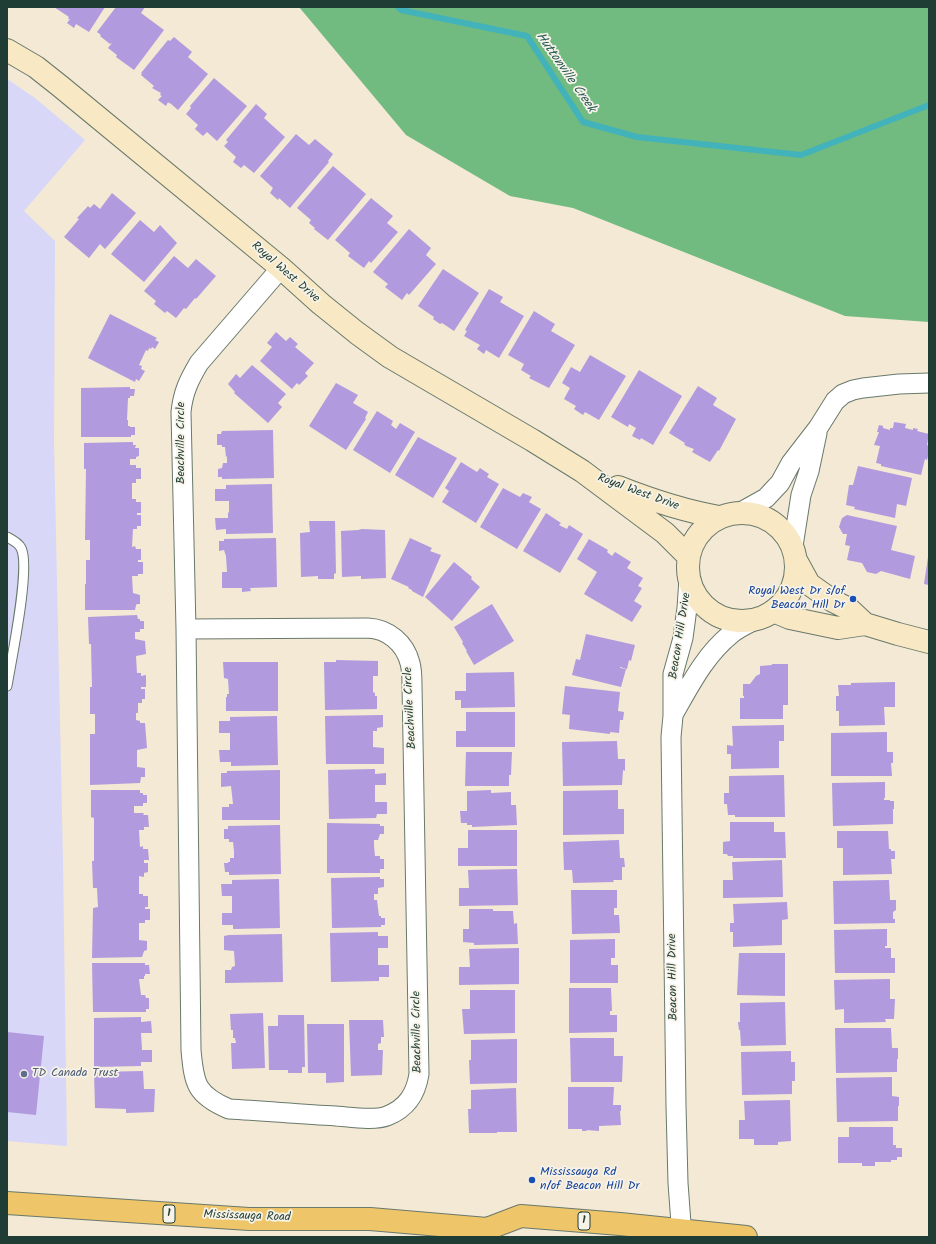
<!DOCTYPE html>
<html>
<head>
<meta charset="utf-8">
<style>
  body { margin:0 }
  #map { position:relative; width:936px; height:1244px; overflow:hidden; background:#f3e9d4; font-family:Kalam,sans-serif }
  canvas { display:block }
  .frame { position:absolute; inset:0; border:8px solid #1f3d34; pointer-events:none }
</style>
</head>
<body>
<div id="map">
<canvas width="936" height="1244"></canvas>
<div class="frame"></div>
</div>
<script>
const context = document.querySelector('canvas').getContext('2d');
context.lineJoin = 'round';
function fill(path, color) { context.fillStyle = color; context.fill(path, 'evenodd'); }
function strokePath(path, color, width, dash) { context.strokeStyle = color; context.lineWidth = width; context.lineCap = dash ? 'butt' : 'round'; context.setLineDash(dash || []); context.stroke(path); }
function drawText(font, color, halo, rows, align = 'center') {
  context.font = font + ' Kalam,sans-serif'; context.lineWidth = 3.5; context.setLineDash([]); context.textBaseline = 'middle'; context.strokeStyle = halo; context.fillStyle = color; for (const [text, x, y, turn = 0] of rows) {
    context.save(); context.translate(x, y); context.rotate((+turn || 0) * Math.PI / 180); context.textAlign = isNaN(turn) ? turn : align; if (halo) context.strokeText(text, 0, 0); context.fillText(text, 0, 0); context.restore();
  }
}
const built = new Path2D(`
  M7 79 35 98 85 140 24 211 55 241 54 442 63 862 67 1146 7 1141Z`);
const forest = new Path2D(`
  M299 7H929V322L845 316 573 208 510 196 406 135Z`);
const stream = new Path2D(`
  M398 7 401 10 527 36 583 122 637 137 801 155 929 105`);
const building = new Path2D(`
  M54 7H105L89 32 76 24 74 28 67 23 70 19H68L69 17Z
  M116 7H145L141 13 164 30 134 70 116 57 117 55 108 48 112 43 110 44 100 36 101 35 97 32Z
  M174 37 192 52 188 57 208 74 178 110 170 103V104L168 102 166 106 158 100 162 96 160 95 161 93 152 88 154 86 141 75 142 73H141L168 40 170 41Z
  M214 78 247 106 217 141 207 132 203 136 195 129 198 125 186 114 191 108 190 106Z
  M256 104 267 114 264 118 285 137 254 173 244 165 241 168 233 162 236 157 224 146 228 142 226 140Z
  M296 134 309 145 315 139 333 154 328 161 329 162 290 208 279 198 278 200 270 193 273 188 260 176Z
  M333 166 366 194 328 240 314 229 315 228 309 223 311 220 297 208Z
  M112 193 136 213 105 249 100 244 89 258 64 237 79 219 77 218 88 206 90 208 94 204 100 209Z
  M371 198 393 216 387 223 398 232 371 263 369 261 364 268 348 256 350 253 335 240Z
  M140 220 154 232 160 225 177 243 144 282 111 254Z
  M409 229 431 248 426 255 436 264 409 295 407 293 402 300 385 287 388 284 373 272Z
  M174 256 188 268 196 259 216 276 196 299 195 298 186 309 184 308 176 318 167 311 165 313 154 304 156 301 144 291Z
  M443 269 479 293 454 331 442 323 440 324 433 319 434 317 418 306Z
  M489 289 503 297 500 302 524 316 499 358 486 350 484 354 477 349 480 345 464 336 467 331 465 330Z
  M534 311 555 324 551 331 575 345 549 388 529 378 531 376 521 370 524 364 508 355Z
  M110 314 157 338 155 340 159 342 155 349 152 347 151 349 149 348 148 351 146 350 139 365 142 366 141 369 145 371 139 381 136 379 135 382 88 358Z
  M276 332 286 341 290 337 298 344 295 347 314 363 305 373 308 376 299 385 297 383 292 389 260 361 272 347 267 343Z
  M590 355 626 376 599 420 585 412 583 415 574 409 576 406 564 399 570 388 562 383 571 367 580 372Z
  M252 365 286 394 278 403 282 407 268 423 234 393 235 392 228 384 236 374 240 378Z
  M639 370 682 396 653 445 641 438 640 440 632 436 636 428 629 424 628 427 611 417Z
  M336 383 358 395 353 403 368 412 365 418 366 419 346 450 309 426Z
  M698 386 717 398 713 405 736 419 719 451 718 450 710 462 692 452 694 449 686 446 684 444 685 443 669 433Z
  M130 387V389H135L134 396H130V398H128L127 420H128V426H130V427H135V435H131V437H81V388Z
  M377 411 393 421 391 425 396 429 400 423 415 432 390 473 353 450Z
  M894 422 906 424 905 428 913 430V428L918 429 917 431 929 434 927 445 929 446V453L927 460 925 459 921 475 881 466V464L876 463 880 446 874 445 879 432H877L879 425 883 426V428L890 430V428H893Z
  M273 430 274 478 222 479V477H218V469L222 468 223 463H227V456L226 457 225 447H222V445H217V434H221L222 431Z
  M418 437 457 458 433 498 395 475Z
  M133 442V445H136L135 448H139V456L136 457V459H130V465H136V468H141V479H136V483H132V499H136V502H141V513H137V515H141V526H137V529H133L132 547 135 546 136 549H141V560H138V562H143V574H138V576H132L133 593 140 595V604H137L136 605 135 610H85V584H86V560H90V540H85L86 469H84V443Z
  M461 462 477 472 480 468 489 474 487 477 499 484 476 523 442 502 449 491 445 488Z
  M858 466 912 478 906 506 897 504 895 518 854 509 855 507 846 505 849 485H853Z
  M272 484 273 533 226 534V529L216 530 215 518H228V512L229 513V501H215V489H226V485Z
  M503 488 520 497 523 493 532 497 529 502 541 509 517 549 480 527Z
  M546 513 561 523 559 525 567 529 569 525 583 534 560 573 523 551Z
  M847 515 897 526 891 550 915 556 910 579 881 571 876 574 867 572 862 563 847 560 850 546 845 545 847 534H843L839 527 842 518Z
  M309 521H335L336 573 334 574V579H318V576L301 577 300 533 310 532Z
  M362 529 385 530 386 578 361 579V576L342 577 341 531 358 530Z
  M276 538 277 587 250 588 251 591 242 592V588H222V572H227L226 556 224 550 219 551V541H224V539Z
  M410 538 432 548 430 551 441 555 423 597 412 591V590L408 588 409 587 391 579Z
  M589 539 608 550 607 552 612 556 615 552 631 562 627 568 643 578 638 586 642 588 634 601 642 606 632 622 584 594 597 572 577 559Z
  M928 557H929V585L924 584Z
  M454 562 472 577 471 579 480 587 452 621 425 597Z
  M492 604 514 641 474 665 466 651H467L462 643 463 642 454 627Z
  M137 615 138 619H140V621H144V629H140V632H135V639L145 641 146 654 136 656 137 673H141V676L146 675V687H141V689H145V699H142V703H138V713H136V720L140 721V723H145L147 748 137 750V767L145 768V777H141L140 783 90 785V734H95V714H90V687H92L91 644H89L88 617Z
  M586 634 635 645 631 661 629 660 627 669 620 667V668L626 669 621 687 572 675 576 659 580 660Z
  M336 660 378 661V676H373V692L375 693V696H377V709L325 710 324 662H336Z
  M223 662H278V711H226V697H227V694H229L228 679 224 678Z
  M772 664H788V705H783V719H740V698H744V696H743V684H750L756 676 760 674V666L772 665Z
  M514 672 515 707 461 708V700H455V691H466V673Z
  M895 682V707H884L885 725 839 726V711H836V696H839L838 685H851V683Z
  M565 686 620 692 618 711 624 712 623 720H620L619 733 610 732V734L569 729 570 715 562 714Z
  M466 712H515V747H456V731H466Z
  M383 715V727L377 728V731H373V747L384 748V764H326L325 716Z
  M277 716 278 765 231 766V762H220L219 750H230V733H219V721H230V717Z
  M784 725V741H779V768L731 769V754H727V745L733 746 732 726Z
  M887 732V752H893V763H891L892 776H831V733Z
  M617 741 618 759H625V771L623 770 622 785 563 786 562 742Z
  M466 752H512L511 775H509V786H465Z
  M375 769V774L386 773V785H375V802H387V814H377L376 818 329 819 328 770Z
  M280 770V820H222V807H229V804H233L231 786 221 787V773H227V771Z
  M784 775 785 817H735V815H728L727 804H724V793H729V776Z
  M885 782V798H884V800H890V801H894V809H893V824L833 826 832 783Z
  M91 790H140V793H143V795H147V803H143V806H134V813H144L143 815H148L149 827H144V830H139L140 847 143 846V849H148L149 860H144V863H148V872L144 873V877L139 876V894H143V896H148V907H145V909H150V920H145V923H139V940L147 941V950L144 951 142 957 92 958 93 908 98 907 97 888H93L92 861H94V818L91 817Z
  M491 790V793L511 792V805H516L517 825 472 827V825H467V823H461L460 811H467V791Z
  M618 790V809H624V834L563 835V791Z
  M730 822H774V832H785L786 858H733V856H728L727 854H723V842L730 841Z
  M327 823 380 824V826H384V834H380L378 840H374V846L375 856H380V859H384V869H380V873H327Z
  M280 825 281 874 229 875V872H225L224 863H228V862H230V858H234V851L233 842H229V839H224V829H228V826Z
  M468 830H517V866H458V848H468Z
  M837 831H888L889 849H891V851H895V859H891L892 874 843 875V848H837Z
  M619 840 620 858H624L625 867H622V880H613L614 882 573 883 572 870H564L563 842Z
  M782 860 783 897 723 898V880H733L732 862Z
  M517 869 518 905 459 906V888H469L468 870Z
  M380 877V879H384V887L378 888V894H374V900H377L379 916H381V918H385V925H381V927L332 928 331 878Z
  M279 879 280 928 233 929V925H222V913H232V896H222L221 884H232V880Z
  M889 880 890 900H896V910L893 912V919H895V923L834 924 833 881Z
  M571 890H617V908H614V915H619L620 933 572 934Z
  M787 902 788 919 782 920V945L733 947V932H730V923H734L733 904Z
  M469 909H493V911H513L514 924 517 923 518 944 474 945V943L463 942V929H469Z
  M887 929V946H885V948H891V958H895V973H835L834 930Z
  M378 932V936H388V948H378V965H389V977H379V981L331 982 330 933Z
  M282 934 283 982 225 983V970H231L232 967 235 966 234 951 224 950V936L229 935Z
  M615 939V958H611V965H618V983H570V940Z
  M519 948V984L459 985V967H470L469 949Z
  M739 953H785V996L737 995Z
  M92 963H145V965H149L150 974H145V976H144V979H139L141 995H145L146 998H149V1009H146V1012H93Z
  M890 979V999H895L894 1019H885L886 1022 844 1023V1009L835 1010 834 980Z
  M569 988H611L612 1011H610V1015H617V1032L569 1033Z
  M470 990H515V1033L464 1034 462 1009H470Z
  M785 1002 786 1045 741 1046 740 1030H739L738 1022H740V1003Z
  M263 1013 265 1068 232 1069 231 1043H236L235 1038H233V1030H231L230 1014Z
  M278 1015H304L305 1067H302V1073H288V1070H269L268 1026H278Z
  M141 1017V1022L151 1021 152 1033H141L142 1050H152V1062H141V1066L94 1067V1018Z
  M349 1020H383L384 1037H381V1043L378 1044V1050H383L382 1075 351 1076Z
  M307 1024H344V1082L326 1083V1073H308Z
  M835 1028H891L892 1048H898V1058L897 1060V1072L836 1073Z
  M7 1032 44 1036 36 1115 7 1112Z
  M570 1038H614V1056H623L622 1082H571Z
  M517 1039V1083L470 1084 469 1060H471V1040Z
  M791 1051V1062H795V1081H792V1094L742 1095 741 1052Z
  M143 1071 144 1089H155L154 1112 126 1113V1109L95 1108 94 1072Z
  M892 1077V1096L899 1097V1106H898V1121L837 1122 836 1078Z
  M568 1087H614L613 1105H621V1111H620L621 1125 599 1126V1131L586 1130 587 1131H582V1129H568Z
  M516 1088 517 1132H497V1133H469L468 1109H471V1090Z
  M790 1100 791 1141 778 1142V1145H754V1139H739V1120H745L744 1101Z
  M849 1127H893V1145H896V1148H902V1157H897V1160H891V1162H875V1166H862V1163H838V1137H849Z`);
const lane = new Path2D(`
  M7 537C11 539 19 544 21 548 31 567 11 661 7 686`);
const street = new Path2D(`
  M741 512 766 498 780 483 791 463 818 428 835 401 843 394 853 390 863 388 899 384 929 383
  M793 546 801 495 809 471 817 433
  M186 629 368 628C388 629 405 643 410 663 412 670 412 678 412 685L419 1074C416 1094 407 1108 387 1116 374 1121 350 1117 336 1116 300 1114 264 1111 229 1109 196 1095 194 1084 191 1050L186 629 181 412C183 392 189 380 199 363L281 268
  M674 713C690 685 705 655 731 634 738 628 747 624 755 620
  M682 1237 678 1183 676 1106 671 737 673 716V674L683 638 687 608 689 579`);
const secondary = new Path2D(`
  M7 50 36 67 60 86 281 268 321 304 357 333 390 357 532 440 582 471 665 533 688 556
  M618 487C651 500 684 511 719 517
  M688 567a54 54 0 1 1 108 0a54 54 0 1 1-108 0Z
  M797 562 809 584 833 601 849 609 865 624 898 634 929 642
  M773 611 790 618 838 628 865 624`);
const primary = new Path2D(`
  M7 1203 249 1219H370L487 1229 521 1216 620 1224 746 1237`);
const markers = [
  [853,599,4,"#1a4fb4"],
  [24,1074,4,"#5c6f8a"],
  [532,1180,4,"#1a4fb4"]
];
const shields = [
  [169,1214,12],
  [584,1221,12]
];
const shieldNames = [
  ["1",169,1214],
  ["1",584,1221]
];
const streetNames = [
  ["Royal West Drive",285,273,41],
  ["Beachville Circle",182,443,-90],
  ["Royal West Drive",638,493,20],
  ["Beacon Hill Drive",681,636,-81],
  ["Beachville Circle",411,708,-93],
  ["Beacon Hill Drive",674,977,-91],
  ["Beachville Circle",418,1032,-91],
  ["Mississauga Road",247,1217,2]
];
const transitNames = [
  ["Royal West Dr s/of",845,592],
  ["Beacon Hill Dr",845,606],
  ["Mississauga Rd",540,1173,"left"],
  ["n/of Beacon Hill Dr",540,1187,"left"]
];
const serviceNames = [
  ["TD Canada Trust",32,1074]
];
const waterNames = [
  ["Huttonville Creek",565,73,55]
];
fill(built, '#d8d7f8');
fill(forest, '#71ba80');
strokePath(stream, '#43b3bb', 6);
fill(building, '#b19ade');
strokePath(lane, '#69796c', 11);
strokePath(street, '#69796c', 21);
strokePath(secondary, '#69796c', 24);
strokePath(primary, '#69796c', 24);
strokePath(lane, '#fff', 9);
strokePath(street, '#fff', 19);
strokePath(secondary, '#f8e8c3', 22);
strokePath(primary, '#eec569', 22);
for (const [x, y, r, color] of markers) { const dot = new Path2D(); dot.arc(x, y, r, 0, 2 * Math.PI); context.fillStyle = color; context.fill(dot); strokePath(dot, '#f7f3e8', 1.5); }
for (const [x, y, w] of shields) { const box = new Path2D(); box.roundRect(x - w / 2, y - 9, w, 18, 3); context.fillStyle = '#f7f3e8'; context.fill(box); strokePath(box, '#1f3d34', 1); }
drawText('bold 11px', '#1f3d34', null, shieldNames);
drawText('12px', '#1f3d34', '#f7f3e8', streetNames);
drawText('12px', '#164399', '#f7f3e8', transitNames, 'right');
drawText('12px', '#4e5e75', '#f7f3e8', serviceNames, 'left');
drawText('italic 13px', '#285a56', '#f7f3e8', waterNames);
</script>
</body>
</html>
